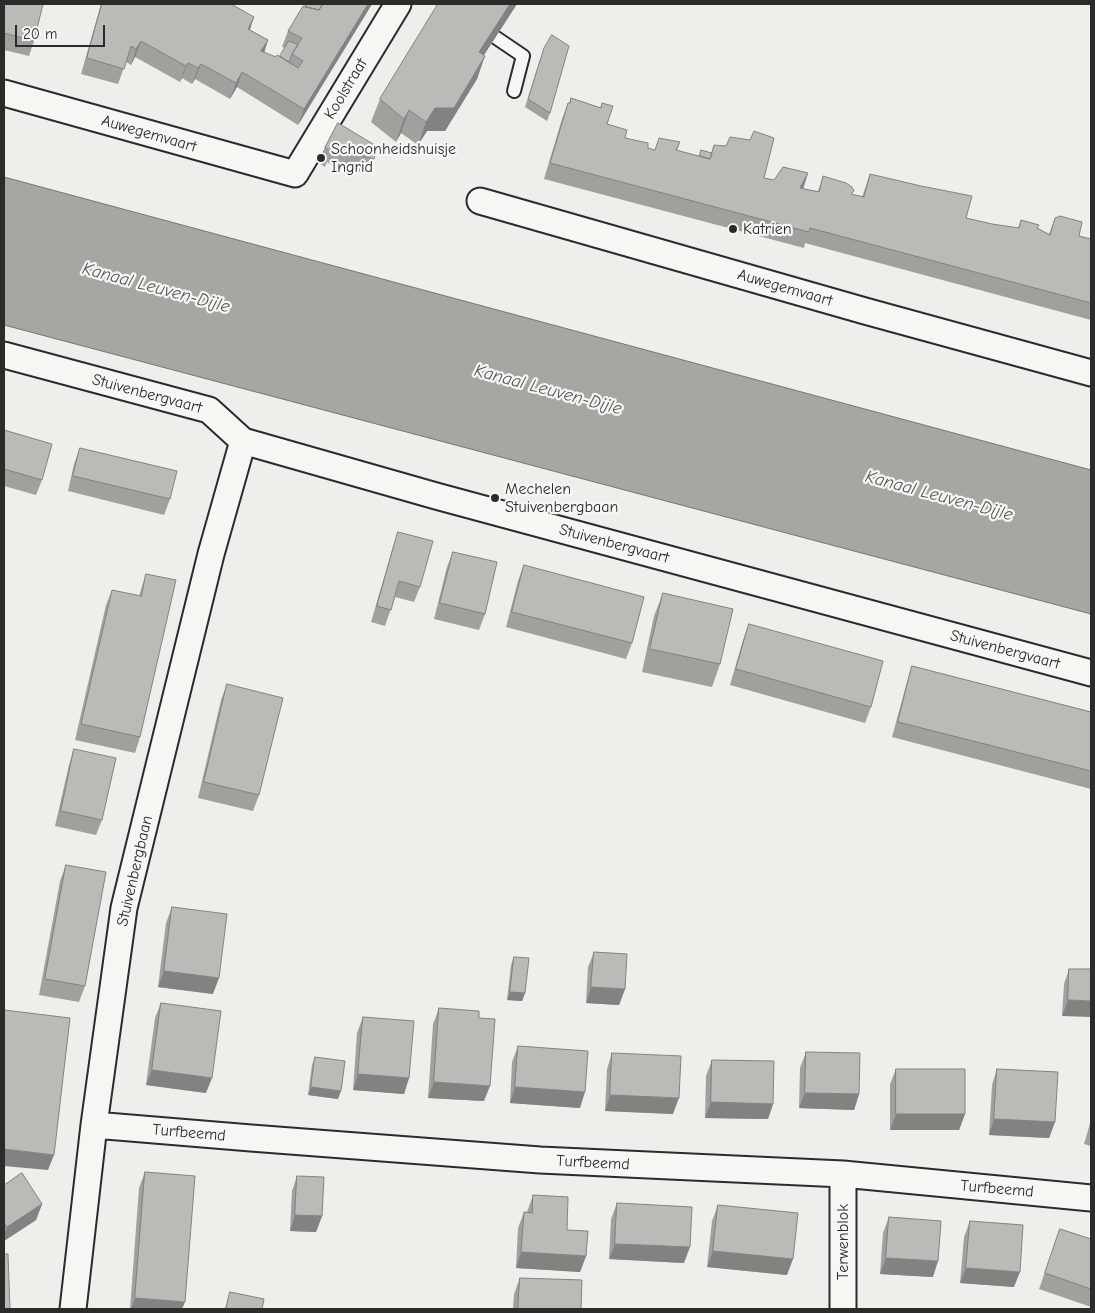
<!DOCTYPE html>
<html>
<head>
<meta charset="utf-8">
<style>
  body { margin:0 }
  #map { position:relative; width:1095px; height:1313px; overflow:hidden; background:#eeeeea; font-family:"Comic Neue",sans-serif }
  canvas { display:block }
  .frame { position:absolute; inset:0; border:5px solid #2b2b2b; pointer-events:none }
  .scale { position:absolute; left:15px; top:25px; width:90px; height:22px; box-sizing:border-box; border:2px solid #2b2b2b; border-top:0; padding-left:6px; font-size:15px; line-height:18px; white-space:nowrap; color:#2b2b2b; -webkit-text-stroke:4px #f6f6f2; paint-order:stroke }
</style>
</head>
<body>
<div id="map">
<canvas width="1095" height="1313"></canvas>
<div class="frame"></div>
<div class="scale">20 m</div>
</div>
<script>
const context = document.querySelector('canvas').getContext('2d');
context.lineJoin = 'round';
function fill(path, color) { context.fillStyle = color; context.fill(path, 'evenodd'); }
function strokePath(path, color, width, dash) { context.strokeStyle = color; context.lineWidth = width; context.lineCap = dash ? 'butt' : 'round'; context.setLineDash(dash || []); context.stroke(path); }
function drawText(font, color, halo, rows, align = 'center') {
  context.font = font + ' "Comic Neue",sans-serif'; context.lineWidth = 4.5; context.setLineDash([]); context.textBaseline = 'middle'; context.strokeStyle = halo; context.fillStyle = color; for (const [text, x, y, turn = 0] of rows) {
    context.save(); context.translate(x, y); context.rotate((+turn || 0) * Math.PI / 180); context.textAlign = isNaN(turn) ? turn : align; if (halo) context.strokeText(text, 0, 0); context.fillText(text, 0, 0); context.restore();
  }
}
const water = new Path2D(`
  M4 177 1091 470V614L4 325Z`);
const lane = new Path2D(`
  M495 37 523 56 514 91`);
const street = new Path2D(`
  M4 93 295 174 398 4
  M480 201 865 311 1091 373
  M4 355 209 410 243 441 436 496 1091 673
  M94 1125 251 1138 540 1160 843 1174 1091 1198
  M843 1174V1309
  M73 1309 94 1125 124 908 211 554 243 441`);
const wall = new Path2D(`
  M4 4 34 41 29 56 4 50Z
  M101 4H231L250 30 268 40 264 53 276 57H280L285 48 282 47 288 31 305 7 322 5 372 4 298 125 237 87 230 99 195 79 192 84 182 78 180 82 135 57 131 65 126 62 118 84 81 74Z
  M438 4H517L484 55 477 79 445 131H427L418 145 401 133 396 142 371 122 380 99Z
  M544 48 550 113 547 121 525 107Z
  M571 98 600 108 602 103 607 124 625 138 648 148 655 150 680 142 677 151 699 156 701 150 712 153 714 145 764 178 774 180 808 173 803 189 818 191 823 176 852 195 862 197 870 174 966 218 992 224 1018 228 1021 220 1049 234 1055 218 1079 236 1091 239V320L805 243 804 248 544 179 562 119 568 103H569Z
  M338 123 374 159 368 174 336 165 335 167 327 162 325 167 319 163 325 148Z
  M4 430 42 480 36 495 4 486Z
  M80 448 170 499 164 515 68 491 74 464Z
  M398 532 420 587 414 602 395 597 385 626 371 622 393 547Z
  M453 552 485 614 479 630 434 619 447 567Z
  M524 565 632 643 626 659 506 627 518 581Z
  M146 574 140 737 135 753 75 740 106 605 112 590 139 596Z
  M663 593 720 664 712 687 642 672 654 616Z
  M749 624 871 707 865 723 730 685 743 640Z
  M912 666 1091 712V789L892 737 907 682Z
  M227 684 259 795 253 811 198 798 221 700Z
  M74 749 102 820 96 835 55 826 69 765Z
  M66 865 85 986 79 1002 39 995 60 881Z
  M172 907 213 994 158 987 166 923Z
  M594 952 625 989 619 1005 586 1003 588 967Z
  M514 957 525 993 522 1001 507 1000 511 965Z
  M1069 969H1091L1062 1016 1064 984Z
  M161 1003 206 1093 146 1085 155 1018Z
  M439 1008 479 1018 484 1101 428 1098 433 1024Z
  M363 1017 409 1078 404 1094 353 1090 357 1033Z
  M518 1046 580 1108 510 1103 512 1062Z
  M806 1052 859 1094 854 1110 799 1108 800 1068Z
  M612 1053 673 1114 605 1111 607 1069Z
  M315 1057 338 1099 308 1095 312 1065Z
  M712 1060 773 1104 768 1119 705 1118 706 1076Z
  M896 1069 965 1114 959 1130H890V1084Z
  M997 1069 1055 1122 1049 1138 989 1135 992 1085Z
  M1091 1120V1146L1084 1144Z
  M145 1172 182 1309H130L139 1188Z
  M297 1176 322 1216 316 1232 290 1231 292 1191Z
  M4 1183 5 1184 42 1204 36 1220 4 1241Z
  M533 1195 567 1230 586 1256 580 1272 516 1268 518 1228 524 1212H527Z
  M617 1203 684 1263 609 1259 611 1219Z
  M718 1205 787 1275 707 1267 712 1221Z
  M889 1217 933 1277 880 1274 883 1233Z
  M970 1221 1014 1287 960 1283 964 1237Z
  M1060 1229 1091 1239V1307L1039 1289Z
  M520 1278 581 1309H513L514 1294Z
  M230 1292 262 1309H225Z`);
const shadedWall = new Path2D(`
  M368 4H372L298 125 304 109Z
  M510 4H517L471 75 479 52Z
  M254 17 249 33 248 29Z
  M268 40 263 56 261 51Z
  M141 41 135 57 131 65 136 49Z
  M485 56 477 79 445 131H427L418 145 426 122 435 108Z
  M188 63 182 78 180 82 186 66Z
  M201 64 195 79 192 84 198 68Z
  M242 72 237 87 230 99 236 83Z
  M409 110 401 133 396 142 404 119Z
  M808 173 803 189 800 188Z
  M164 971 219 978 213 994 158 987Z
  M591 987 625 989 619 1005 586 1003Z
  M510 992 525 993 522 1001 507 1000Z
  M1068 1000 1091 1001V1017L1062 1016Z
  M152 1070 212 1078 206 1093 146 1085Z
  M358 1074 409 1078 404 1094 353 1090Z
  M434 1082 490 1086 484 1101 428 1098Z
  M311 1087 341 1091 338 1099 308 1095Z
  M515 1087 585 1092 580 1108 510 1103Z
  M805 1093 859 1094 854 1110 799 1108Z
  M610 1095 679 1098 673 1114 605 1111Z
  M711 1102 773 1104 768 1119 705 1118Z
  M896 1114H965L959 1130H890Z
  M994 1119 1055 1122 1049 1138 989 1135Z
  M4 1149 54 1155 48 1170 4 1166Z
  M42 1204 36 1220 4 1241V1235L7 1227Z
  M295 1215 322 1216 316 1232 290 1231Z
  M615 1244 690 1247 684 1263 609 1259Z
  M713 1251 793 1259 787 1275 707 1267Z
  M521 1252 586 1256 580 1272 516 1268Z
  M886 1258 938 1261 933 1277 880 1274Z
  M966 1268 1020 1272 1014 1287 960 1283Z
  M135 1298 185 1302 182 1309H131Z`);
const building = new Path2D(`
  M4 4H43L34 41 4 33Z
  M102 4H231L254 17 248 29 268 40 261 51 276 57 277 55 298 68 303 61 292 54 302 38 288 31 303 6 319 10 323 4H368L304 109 242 72 236 83 201 64 198 68 188 63 186 66 141 41 136 49 131 46 124 69 87 58Z
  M307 4H321L322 5 319 10 305 7Z
  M438 4H510L479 52 485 56 454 108H435L426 122 409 110 404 119 380 99Z
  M552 35 569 46 550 113 528 99 544 48Z
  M289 41 298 45 292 54 289 62 280 56Z
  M571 98 601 108 602 103 613 106 607 124 627 130 625 138 648 143V148L655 150 659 138 680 142 676 150 710 159 714 145 726 146 730 137 750 140 754 131 774 138 764 178 774 180 783 167 808 173 800 188 819 192 823 176 846 183 852 187 854 191 851 194 864 197 870 174 921 186 972 196 966 218 992 224 1019 228 1021 220 1039 225 1037 228 1050 235 1055 218 1060 216 1082 222 1079 236 1091 239V303L810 228 809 232 550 163 568 103H570Z
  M338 123 378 147 374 159 342 149 341 151 333 147 331 151 325 148Z
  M701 150 712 153 710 159 700 156Z
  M4 430 52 444 42 480 4 469Z
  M80 448 177 471 170 499 73 476Z
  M398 532 433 541 420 587 399 581 391 610 377 606Z
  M453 552 497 562 485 614 440 603Z
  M524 565 644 597 632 643 512 612Z
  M146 574 176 580 140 737 81 724 112 590 141 596Z
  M663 593 733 609 720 664 650 649Z
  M749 624 883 661 871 707 736 669Z
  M912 666 1091 712V771L898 722Z
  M227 684 283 698 259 795 204 782Z
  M74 749 116 758 102 820 61 811Z
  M66 865 106 872 85 986 45 979Z
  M172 907 227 914 219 978 164 971Z
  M594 952 627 954 625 989 591 987Z
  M514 957 529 958 525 993 510 992Z
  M1069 969H1091V1001L1068 1000Z
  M161 1003 221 1011 212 1078 152 1070Z
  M439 1008 479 1011V1018L495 1019 490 1086 434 1082Z
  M4 1010 70 1018 54 1155 4 1149Z
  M363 1017 414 1021 409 1078 358 1074Z
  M518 1046 588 1051 585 1092 515 1087Z
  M806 1052 860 1053 859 1094 805 1093Z
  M612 1053 681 1056 679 1098 610 1095Z
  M315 1057 345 1061 341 1091 311 1087Z
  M712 1060 774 1061 773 1104 711 1102Z
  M896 1069H965V1114H896Z
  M997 1069 1058 1072 1055 1122 994 1119Z
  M145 1172 195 1176 185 1302 135 1298Z
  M22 1173 42 1204 7 1227 4 1223V1183L5 1184Z
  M297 1176 324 1177 322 1216 295 1215Z
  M533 1195 568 1197 567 1230 588 1231 586 1256 521 1252 524 1212 532 1213Z
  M617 1203 692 1207 690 1247 615 1244Z
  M718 1205 798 1213 793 1259 713 1251Z
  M889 1217 941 1221 938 1261 886 1258Z
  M970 1221 1023 1225 1020 1272 966 1268Z
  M1060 1229 1091 1239V1289L1045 1273Z
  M4 1254H8L10 1309H4Z
  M520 1278 582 1280 581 1309H518Z
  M230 1292 264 1299 262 1309H226Z`);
const markers = [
  [321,158,5,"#2b2b2b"],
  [733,229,5,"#2b2b2b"],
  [495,498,5,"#2b2b2b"]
];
const streetNames = [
  ["Koolstraat",346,89,-59],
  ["Auwegemvaart",149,134,16],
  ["Auwegemvaart",785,288,16],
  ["Stuivenbergvaart",147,394,15],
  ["Stuivenbergvaart",614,544,15],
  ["Stuivenbergvaart",1005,650,15],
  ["Stuivenbergbaan",135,871,-77],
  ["Turfbeemd",189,1133,5],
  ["Turfbeemd",593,1163,3],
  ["Turfbeemd",997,1189,5],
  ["Terwenblok",843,1242,-90]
];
const poiNames = [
  ["Schoonheidshuisje",331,149],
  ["Ingrid",331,167],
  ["Katrien",743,229],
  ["Mechelen",505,489],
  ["Stuivenbergbaan",505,507]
];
const waterNames = [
  ["Kanaal Leuven-Dijle",156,288,15],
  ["Kanaal Leuven-Dijle",548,390,15],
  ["Kanaal Leuven-Dijle",939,496,15]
];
fill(water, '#a6a6a3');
strokePath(water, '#757573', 1);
strokePath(lane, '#2b2b2b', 16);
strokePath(street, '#2b2b2b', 29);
strokePath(lane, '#f6f6f2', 12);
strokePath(street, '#f6f6f2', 25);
fill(wall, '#a0a09d');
fill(shadedWall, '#828280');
fill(building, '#babab7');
strokePath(building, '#828280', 1);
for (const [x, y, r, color] of markers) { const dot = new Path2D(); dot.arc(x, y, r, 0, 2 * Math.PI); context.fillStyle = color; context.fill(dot); strokePath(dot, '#f6f6f2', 2); }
drawText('16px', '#2b2b2b', '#f6f6f2', streetNames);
drawText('16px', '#2b2b2b', '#f6f6f2', poiNames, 'left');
drawText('italic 18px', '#565655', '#f6f6f2', waterNames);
</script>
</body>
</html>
